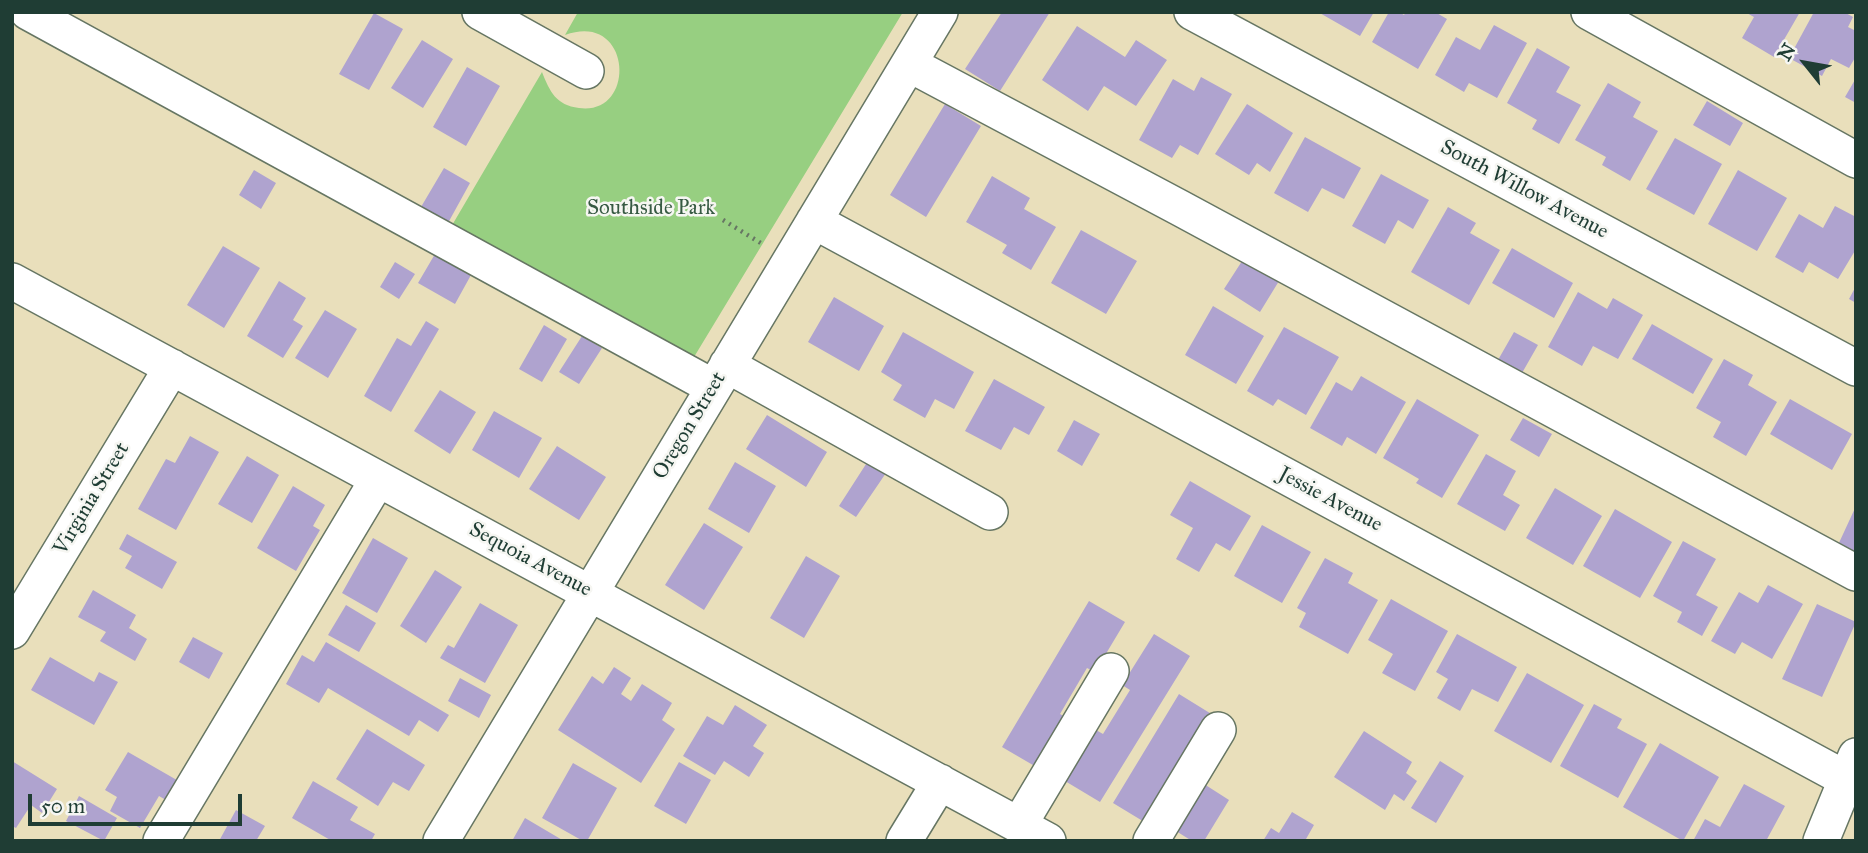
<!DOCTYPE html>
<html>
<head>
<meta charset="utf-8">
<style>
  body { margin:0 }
  #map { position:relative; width:1868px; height:853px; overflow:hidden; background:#e9dfbb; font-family:"IM FELL Great Primer",serif }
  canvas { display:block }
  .frame { position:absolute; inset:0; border:14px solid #1f3d34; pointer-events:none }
  .north { position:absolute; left:1770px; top:28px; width:70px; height:70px; -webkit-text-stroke:5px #f6f6f2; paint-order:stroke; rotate:301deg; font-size:19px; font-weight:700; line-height:28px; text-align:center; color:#1f3d34 }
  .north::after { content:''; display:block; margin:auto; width:24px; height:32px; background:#1f3d34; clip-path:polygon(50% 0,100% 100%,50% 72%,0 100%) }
  .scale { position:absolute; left:28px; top:794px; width:214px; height:32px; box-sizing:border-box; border:4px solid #1f3d34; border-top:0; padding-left:9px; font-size:21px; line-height:24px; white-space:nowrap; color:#1f3d34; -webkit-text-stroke:5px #f6f6f2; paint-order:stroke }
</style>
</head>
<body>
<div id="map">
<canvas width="1868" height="853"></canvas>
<div class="frame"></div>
<div class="north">N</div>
<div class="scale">50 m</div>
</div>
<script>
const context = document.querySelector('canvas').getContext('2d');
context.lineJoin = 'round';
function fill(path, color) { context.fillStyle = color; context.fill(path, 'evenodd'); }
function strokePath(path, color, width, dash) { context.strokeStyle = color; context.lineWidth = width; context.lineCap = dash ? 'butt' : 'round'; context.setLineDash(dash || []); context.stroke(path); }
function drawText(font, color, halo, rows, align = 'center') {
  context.font = font + ' "IM FELL Great Primer",serif'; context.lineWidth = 5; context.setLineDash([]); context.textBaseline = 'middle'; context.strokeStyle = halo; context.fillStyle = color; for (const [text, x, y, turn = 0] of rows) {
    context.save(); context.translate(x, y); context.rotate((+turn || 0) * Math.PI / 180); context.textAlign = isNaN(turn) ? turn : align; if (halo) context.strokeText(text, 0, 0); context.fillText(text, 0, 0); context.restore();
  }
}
const green = new Path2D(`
  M578 12H903L691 362 451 227 542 72C550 92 556 105 579 108 638 116 632 10 565 35Z`);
const building = new Path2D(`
  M1002 12H1050L1000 91 965 69Z
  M1318 12H1374L1360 36Z
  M1389 12H1399L1404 15 1406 12H1435L1447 19 1418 69 1372 42Z
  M1745 12H1800L1774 57 1742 38 1754 17Z
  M1814 12H1844L1853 17 1848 27 1856 31V56L1849 68 1831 59 1822 76 1789 58Z
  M374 13 403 29 369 90 339 74Z
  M1494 25 1527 43 1497 98 1469 83 1464 92 1435 75 1456 37 1480 50Z
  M1077 26 1125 57 1136 40 1167 60 1136 106 1104 86 1088 111 1042 80Z
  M422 40 453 59 423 108 391 88Z
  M1537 48 1570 67 1556 92 1581 105 1559 144 1532 129 1537 120 1507 103Z
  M467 67 500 86 466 146 433 127Z
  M1201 77 1232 94 1198 155 1180 145 1172 158 1139 140 1173 79 1194 91Z
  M1856 78V103L1845 97Z
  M1608 83 1641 102 1633 117 1658 131 1630 181 1602 165 1606 157 1575 140Z
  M1707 101 1743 123 1730 146 1693 125Z
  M945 104 981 126 926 217 890 195Z
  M1247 104 1293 133 1270 172 1257 163 1249 175 1215 154Z
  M1305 137 1361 168 1344 199 1322 188 1308 212 1274 193Z
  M1675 138 1722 164 1694 215 1646 189Z
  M444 168 470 183 448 223 421 207Z
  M254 170 276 183 261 209 239 195Z
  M1738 170 1787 198 1757 251 1708 224Z
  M1381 174 1429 200 1413 229 1398 220 1385 244 1352 226Z
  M992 176 1030 198 1024 209 1056 227 1031 270 1002 253 1007 245 966 222Z
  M1835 206 1856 217V249L1838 279 1809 262 1803 273 1775 257 1799 214 1823 228Z
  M1448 207 1476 223 1470 233 1500 250 1469 305 1411 272Z
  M1081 230 1137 261 1106 314 1051 283Z
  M223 246 260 268 224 328 187 305Z
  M1512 248 1573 283 1554 318 1492 283Z
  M435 254 471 275 455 304 418 283Z
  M1244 258 1279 281 1260 312 1224 289Z
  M395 262 415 274 399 299 380 287Z
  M279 281 306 298 293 320 303 326 283 358 247 336Z
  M1856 286V303L1849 299Z
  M1578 292 1607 309 1613 298 1643 315 1618 359 1593 346 1582 366 1548 347Z
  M834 297 884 326 859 371 808 342Z
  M1213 306 1264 336 1236 384 1185 355Z
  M325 310 357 329 328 378 295 358Z
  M426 321 439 329 391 412 364 396 397 338 411 346Z
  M1652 324 1713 359 1693 394 1632 359Z
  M544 325 567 339 542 382 519 369Z
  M1284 327 1339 357 1306 415 1278 399 1273 406 1247 391Z
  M903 332 974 372 954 409 935 399 925 418 893 400 902 385 881 372Z
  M1514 332 1538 345 1522 373 1498 360Z
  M582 336 602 348 579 384 559 372Z
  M1724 359 1753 375 1748 385 1777 402 1746 456 1713 437 1721 422 1696 408Z
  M1361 376 1406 402 1376 454 1347 437 1342 446 1310 428 1336 382 1352 391Z
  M994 379 1045 407 1029 435 1014 427 1001 450 965 431Z
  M440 390 476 412 450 454 414 431Z
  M1417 399 1479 435 1442 498 1416 483 1419 479 1383 458Z
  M1790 399 1852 434 1832 470 1770 434Z
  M494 411 542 438 519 478 472 450Z
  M767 415 827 452 806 487 746 449Z
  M1523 418 1552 434 1539 457 1510 440Z
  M1074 420 1100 434 1082 466 1057 451Z
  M190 436 219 452 176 530 138 509 166 459 175 463Z
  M557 446 606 477 579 520 529 489Z
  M1486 454 1516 471 1503 495 1520 505 1505 531 1457 504Z
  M247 456 279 475 252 523 218 504Z
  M868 461 886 473 856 517 839 506Z
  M735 462 776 486 749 533 708 509Z
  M1190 481 1251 516 1230 551 1216 543 1199 572 1176 559 1193 528 1170 515Z
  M293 486 325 505 313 526 320 530 296 571 257 548Z
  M1555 488 1602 516 1573 565 1526 538Z
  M1856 506V553L1838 545Z
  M1615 509 1672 542 1640 598 1583 566Z
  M704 523 743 547 704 610 665 585Z
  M1262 525 1311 552 1282 603 1234 576Z
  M127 534 177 562 162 589 125 568 132 556 119 549Z
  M373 538 408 558 377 613 342 593Z
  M1683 541 1716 559 1696 595 1718 607 1702 636 1677 622 1682 612 1653 596Z
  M806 556 840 576 804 638 770 618Z
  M1325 558 1353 573 1348 583 1378 600 1348 654 1299 627 1306 613 1297 608Z
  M435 570 462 587 426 643 400 626Z
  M1768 585 1803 604 1772 659 1742 642 1735 654 1711 641 1739 592 1758 603Z
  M93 590 136 615 129 628 147 639 135 661 100 641 106 632 78 617Z
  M1391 599 1448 631 1415 691 1382 673 1393 654 1368 640Z
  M1089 601 1125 622 1095 672 1087 668 1060 714 1067 718 1038 768 1002 747Z
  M480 603 518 625 485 683 440 658 448 645 454 648Z
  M1817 604 1856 622 1822 697 1782 679Z
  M346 605 376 623 359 652 328 635Z
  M1154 634 1190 656 1100 802 1065 781 1096 730 1103 734 1130 690 1122 685Z
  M1457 634 1517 667 1498 702 1472 689 1460 711 1437 698 1448 679 1436 672Z
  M193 637 223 653 209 679 179 662Z
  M326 642 449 715 438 732 419 720 409 736 328 688 319 703 286 684 302 655 314 662Z
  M50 657 94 682 99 672 118 682 94 725 31 690Z
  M614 667 631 678 621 694 631 701 642 684 672 703 662 720 675 729 641 783 558 730 592 676 603 684Z
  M1527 673 1584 705 1551 763 1494 731Z
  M460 678 491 695 479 718 448 701Z
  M1179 694 1213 715 1146 823 1113 803Z
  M1594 704 1622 719 1617 728 1647 744 1618 798 1560 766Z
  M735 705 767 725 753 746 764 753 749 777 724 761 715 775 683 756 707 716 723 725Z
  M367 729 425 765 409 791 393 782 378 806 336 779Z
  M1364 731 1412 762 1406 773 1417 781 1404 801 1394 794 1385 810 1334 777Z
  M1660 743 1719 777 1683 841 1623 807Z
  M128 752 182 783 171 803 159 796 140 828 110 811 117 797 105 790Z
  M12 761 57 789 42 813 31 805 16 828 12 826Z
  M1440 761 1464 776 1436 823 1411 808Z
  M679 762 711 780 686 824 654 806Z
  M573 763 617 788 587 841H583L542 818Z
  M313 781 358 807 350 820 375 834 371 841H332L292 818Z
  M1204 784 1229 800 1204 841H1192L1176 831Z
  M1744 784 1785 806 1766 841H1693L1705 819 1720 827Z
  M79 796 117 818 104 841 66 821Z
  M236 810 265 826 256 841H219Z
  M1292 812 1314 825 1306 839 1309 841H1263L1271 828 1279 833Z
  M525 818 564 841H512Z`);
const path = new Path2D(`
  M723 220 764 245`);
const minor = new Path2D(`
  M28 12 713 387
  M480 12 586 71
  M1192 12 1856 368
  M1589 12 1856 160
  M909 64 1180 208 1856 573
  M814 221 1846 779
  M12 281 1048 841
  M727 365 990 512
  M12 631 172 367
  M1019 825 1111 671
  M161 841 378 479
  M441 841 940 12
  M904 841 940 782
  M1151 841 1218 730
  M1821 841 1856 756`);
const streetNames = [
  ["South Willow Avenue",1524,190,28],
  ["Oregon Street",690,426,-59],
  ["Virginia Street",92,499,-59],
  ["Jessie Avenue",1330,500,28],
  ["Sequoia Avenue",530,560,28]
];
const parkNames = [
  ["Southside Park",651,209]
];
fill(green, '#97cf81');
fill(building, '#afa3cf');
strokePath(minor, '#667663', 38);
strokePath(path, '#667663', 4.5, [2, 5]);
strokePath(minor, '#fff', 35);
drawText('21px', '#1f3d34', '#f6f6f2', streetNames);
drawText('21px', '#375a43', '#f6f6f2', parkNames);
</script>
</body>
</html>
